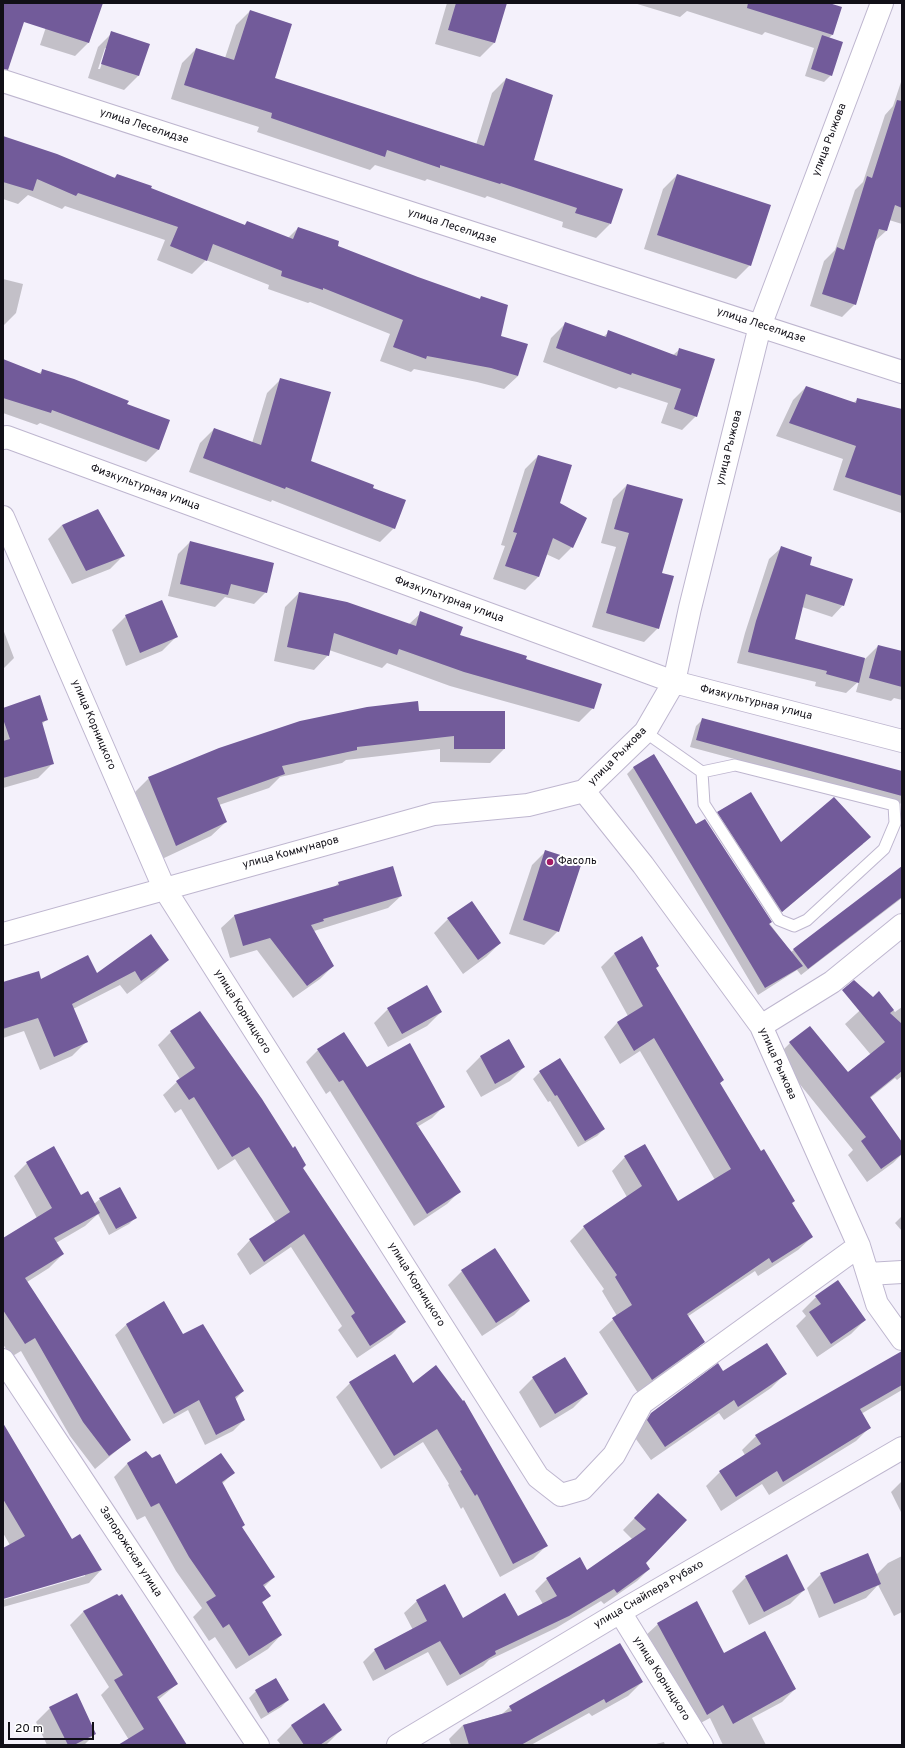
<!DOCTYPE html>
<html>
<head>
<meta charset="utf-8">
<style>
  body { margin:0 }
  #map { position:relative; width:905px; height:1748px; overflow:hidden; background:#f4f1fb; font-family:Overpass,sans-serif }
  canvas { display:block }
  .frame { position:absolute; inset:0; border:4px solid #110f17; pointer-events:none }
  .scale { position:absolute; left:8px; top:1722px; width:86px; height:18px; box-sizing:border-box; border:2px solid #110f17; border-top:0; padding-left:5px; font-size:12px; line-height:14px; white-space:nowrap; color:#110f17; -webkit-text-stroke:3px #fff; paint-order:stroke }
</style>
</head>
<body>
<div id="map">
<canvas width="905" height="1748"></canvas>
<div class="frame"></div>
<div class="scale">20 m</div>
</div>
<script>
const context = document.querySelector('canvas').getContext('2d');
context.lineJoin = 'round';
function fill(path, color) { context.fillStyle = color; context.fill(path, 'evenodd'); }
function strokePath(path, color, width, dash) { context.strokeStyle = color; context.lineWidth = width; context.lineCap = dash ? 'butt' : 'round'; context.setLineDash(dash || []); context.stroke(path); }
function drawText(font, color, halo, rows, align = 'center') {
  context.font = font + ' Overpass,sans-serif'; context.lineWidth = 4; context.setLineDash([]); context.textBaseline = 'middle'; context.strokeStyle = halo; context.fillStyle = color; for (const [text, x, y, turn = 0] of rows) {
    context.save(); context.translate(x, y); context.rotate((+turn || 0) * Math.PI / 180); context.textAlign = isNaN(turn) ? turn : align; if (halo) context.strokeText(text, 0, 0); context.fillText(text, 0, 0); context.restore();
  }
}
const shadow = new Path2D(`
  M54 3H102L89 42 75 56 40 45Z
  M447 3H506L494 43 480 57 435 44Z
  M634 3H826L841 8 832 35 829 38 831 75 824 82 805 76 814 48 765 32 762 35 687 11 680 17Z
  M250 11 273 78 476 145 492 93 506 79 533 161 610 224 596 238 562 227 563 222 487 196 485 198 427 179 425 181 375 165 370 170 257 132 259 127 171 99 182 63 196 49 225 58 236 25Z
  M112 33 148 44 138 76 124 90 88 78 98 47ZM105 48H107L100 69H98Z
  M902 79V224L889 220 886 231 874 242 855 304 842 317 810 306 824 261 835 250 855 190 863 182 885 115 893 106Z
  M3 137 113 179 117 175 244 226 247 222 288 238 298 228 336 246 417 278 479 300 481 297 518 376 504 389 477 382 414 369 411 372 380 361 390 334 310 302 308 303 268 289 269 285 206 260 192 274 157 260 165 240 65 206 62 209 28 195 18 204 3 199Z
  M677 175 750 265 736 279 644 249 663 189Z
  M3 279 23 284 16 313 3 326Z
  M565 324 603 337 609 332 673 355 680 349 696 416 682 430 661 423 668 403 619 387 616 389 543 362 551 338Z
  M3 360 38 374 42 371 126 405 159 449 146 462 40 423 37 425 3 413Z
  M281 379 309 461 372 489 394 528 380 542 272 500 271 502 189 472 200 443 214 429 252 443 267 393Z
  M806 387 853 403 857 400 902 410 901 513 833 490 843 459 776 436 793 400Z
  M538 456 558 504 572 547 559 560 546 554 538 577 525 590 493 579 505 546 501 545 525 469Z
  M627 485 658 628 644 642 592 627 616 547 601 543 613 499Z
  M62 525 124 555 110 569 72 584 48 539Z
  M190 542 266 592 254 604 225 597 215 607 168 596 178 554Z
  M781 548 808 566 843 605 832 617 802 607 794 640 865 659 878 646 902 652V700L894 698 891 701 856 692 859 681 846 693 815 686 816 682 737 663 745 633 769 559Z
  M299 593 408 625 421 613 459 635 525 660 593 708 579 722 450 686 387 663 382 668 329 650 328 655 314 670 274 661 285 607Z
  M126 616 176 637 162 651 126 666 112 630Z
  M3 629 14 658 3 669Z
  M3 709 47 719 41 725 52 764 38 778 3 788Z
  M418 712 504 749 490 763 440 762V749L346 760 342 763 280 777 269 788 219 805 226 822 211 836 162 859 135 792 149 778Z
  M703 719 902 772V804L690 747 696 726Z
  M634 767 696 826 791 952 902 867V898L801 975 797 970 758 995 627 774Z
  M718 813 781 843 863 844 775 918 711 819Z
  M546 851 558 931 544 945 509 934 532 865Z
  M339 883 401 896 388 908 314 931 333 966 320 979 293 998 257 950 230 958 221 928 234 916 334 887Z
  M448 919 500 943 486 957 463 974 434 933Z
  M642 938 655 968 723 1080 719 1084 812 1237 798 1250 758 1276 755 1271 687 1317 703 1342 690 1356 638 1393 599 1332 617 1316 602 1291 604 1289 570 1241 584 1227 627 1197 612 1171 625 1157 678 1202 715 1180 640 1051 620 1064 604 1037 617 1023 628 1016 601 967 614 954Z
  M168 960 154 974 127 994 120 985 73 1009 86 1042 72 1056 40 1070 24 1031 3 1038V984L97 975Z
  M879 993 895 1012 902 1007V1076L897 1080 895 1078 869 1099 902 1144V1154L893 1163 867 1182 848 1155 853 1150 777 1056 790 1043 847 1073 871 1055 845 1024Z
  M388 1009 441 1012 427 1026 388 1047 374 1023Z
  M171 1032 302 1168 404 1322 391 1335 357 1358 338 1330 342 1326 291 1247 250 1275 237 1254 250 1240 276 1223 235 1159 218 1170 181 1109 175 1113 163 1095 180 1079 158 1045Z
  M343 1033 366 1069 444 1106 432 1118 417 1127 459 1192 447 1204 414 1226 330 1091 326 1094 306 1062 318 1050Z
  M480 1057 524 1067 510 1081 481 1097 466 1071Z
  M540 1072 604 1129 597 1136 578 1147 550 1101 548 1102 533 1079Z
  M27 1163 94 1204 100 1199 136 1217 129 1224 109 1235 98 1214 85 1226 56 1243 63 1254 49 1268 27 1282 129 1440 95 1469 70 1436 21 1351 11 1357 3 1344V1237L4 1239 37 1218 14 1176Z
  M902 1216V1231L895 1223Z
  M462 1271 528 1301 514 1315 482 1336 448 1285Z
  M816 1297 865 1320 851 1334 817 1357 796 1326 806 1316 802 1311Z
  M163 1303 183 1336 243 1391 235 1400 244 1420 233 1431 205 1445 188 1410 163 1424 115 1335 126 1325Z
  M902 1354V1390L861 1414 870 1427 856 1441 769 1495 762 1484 721 1511 706 1486 720 1472 745 1455 742 1450 756 1436Z
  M723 1372 785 1374 771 1388 724 1420 719 1413 651 1460 633 1435 637 1428 651 1414Z
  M533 1378 587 1394 573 1408 540 1428 519 1392Z
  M350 1383 413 1384 547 1545 533 1559 500 1577 463 1507 461 1509 448 1485 449 1484 423 1442 381 1469 336 1397Z
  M3 1425 72 1540 101 1570 89 1583 3 1607V1600L85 1576V1574L3 1598V1549L10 1545 3 1533Z
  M146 1452 176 1485 233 1473 222 1484 241 1527 274 1577 264 1587 269 1596 261 1604 281 1635 268 1649 236 1669 215 1637 209 1641 193 1617 202 1608 176 1571 145 1516 137 1520 114 1477 127 1464Z
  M902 1481V1514L891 1492Z
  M658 1494 645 1563 649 1569 637 1581 604 1604 601 1601 556 1628 489 1660 483 1666 447 1686 428 1652 373 1681 363 1662 375 1650 413 1630 404 1613 417 1601 444 1586 463 1619 518 1617 543 1604 535 1591 547 1579 587 1571 632 1539 623 1530Z
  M786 1556 804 1590 790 1604 749 1625 732 1591 746 1577Z
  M902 1556V1612L894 1616 878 1585 866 1598 819 1618 807 1588 821 1574 876 1575 888 1563Z
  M117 1595 177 1684 158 1700 186 1745H121L129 1740 101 1695 109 1687 70 1625 83 1612Z
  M658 1624 795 1689 782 1702 752 1718 766 1745H723L710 1718 693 1727 644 1637Z
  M276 1679 288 1700 281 1707 261 1719 249 1698 256 1691Z
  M642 1682 628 1696 592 1716 589 1713 531 1745H451L449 1739 463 1725 502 1714 510 1707Z
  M324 1705 341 1730 327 1744 281 1745 277 1740 291 1726Z
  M50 1708 95 1734 84 1745H47L36 1722Z
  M664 1742 665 1745H652Z`);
const building = new Path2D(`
  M3 3H103L89 43 24 22 8 70 3 69Z
  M456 3H507L495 43 448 30Z
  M748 3H829L842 7 833 35 747 8Z
  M250 10 292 24 275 78 484 146 506 78 553 95 534 160 623 189 611 224 575 213 577 208 501 183 500 184 440 165V168L387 150 385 157 271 118 272 113 184 85 196 48 234 60Z
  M111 31 150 44 139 76 101 64Z
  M822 35 843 42 832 76 811 69Z
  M897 100 902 101V208L895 205 887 231 879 229 856 305 822 294 837 247 844 250 867 176 872 178Z
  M3 136 57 154 115 178 117 174 152 186 151 188 245 225 247 221 293 239 298 227 339 241 338 246 418 277 480 299 481 296 508 305 501 336 528 344 518 376 491 368 427 356 426 359 393 347 403 320 323 288V290L281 276 282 271 213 244 207 261 170 246 178 227 78 193 76 196 37 179 33 191 3 182Z
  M677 174 771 205 751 266 657 235Z
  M565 322 606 337 608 330 677 356 679 348 715 359 697 417 674 409 681 389 632 373 631 375 556 348Z
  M3 359 41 374 42 369 74 379 129 401 127 404 170 420 159 450 52 410 51 413 3 398Z
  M280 378 331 392 311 461 374 485 373 488 406 500 395 529 286 487 285 489 203 458 214 428 261 445Z
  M806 386 856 403 857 398 902 409V496L845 477 856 446 789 423Z
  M538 455 572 465 560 503 587 518 573 548 553 538 539 577 505 566 517 533 513 532Z
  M627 484 683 499 662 573 674 576 659 629 606 613 629 533 614 529Z
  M98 509 125 556 86 571 62 525Z
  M190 541 274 563 267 593 231 584 228 595 180 584Z
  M781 546 812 557 810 565 853 579 844 606 806 594 795 639 865 658 859 683 826 674 827 671 748 652 756 621Z
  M299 592 347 602 416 626 420 611 463 627 460 635 527 656 526 659 602 684 594 709 464 672 399 649 397 655 334 633 329 656 287 647Z
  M162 600 178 637 140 653 125 615Z
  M878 645 902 651V687L869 678Z
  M40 695 48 720 42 722 54 764 3 778V741L10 739 3 719V708Z
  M418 701 419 711H505V749H454V736L357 747V750L282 766 285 774 217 798 227 822 176 846 148 777 219 748 300 721 367 707Z
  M702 718 902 771V796L696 740Z
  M654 754 696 824 705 819 772 922 769 924 803 966 765 988 633 767Z
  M751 792 781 842 834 797 871 837 782 912 717 812Z
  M545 850 582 862 559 932 523 920Z
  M393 866 402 896 323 919 324 921 311 925 334 966 307 986 270 938 243 946 234 915 339 885 338 882Z
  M902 866V897L808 969 793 949Z
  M472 901 501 943 478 960 447 918Z
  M151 934 169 960 141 981 135 971 72 1004 88 1042 54 1057 38 1018 3 1029V982L39 971 41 979 88 955 97 973Z
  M642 936 659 966 656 968 724 1080 720 1083 761 1151 764 1149 795 1201 792 1203 813 1237 772 1263 769 1258 687 1314 705 1342 652 1380 612 1318 632 1305 615 1277 617 1275 583 1226 642 1186 624 1156 645 1144 678 1201 731 1169 654 1038 634 1051 617 1022 643 1006 614 953Z
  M854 980 873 997 879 991 894 1010 890 1013 902 1024V1071L870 1097 902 1142V1154L881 1169 861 1141 866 1137 789 1042 810 1026 848 1072 885 1042 842 990Z
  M427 985 442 1012 402 1034 387 1008Z
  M200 1011 262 1099 293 1148 295 1146 306 1165 303 1168 406 1322 370 1346 351 1316 355 1313 304 1234 264 1262 249 1239 290 1212 249 1147 232 1157 194 1097 189 1100 176 1081 195 1068 170 1031Z
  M344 1032 367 1067 410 1043 445 1107 416 1123 461 1192 427 1214 343 1080 339 1082 317 1049Z
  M509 1039 525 1067 495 1084 480 1056Z
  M560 1058 605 1129 585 1141 557 1095 555 1096 539 1071Z
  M54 1146 81 1195 88 1191 100 1213 54 1238 64 1254 25 1278 131 1440 109 1456 83 1422 35 1338 25 1344 3 1310V1238L52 1208 26 1162Z
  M120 1187 137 1218 116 1229 99 1198Z
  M495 1248 530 1301 496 1323 461 1270Z
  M838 1280 866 1320 831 1344 809 1312 821 1304 815 1296Z
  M164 1301 183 1334 203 1324 244 1391 235 1397 245 1420 216 1435 199 1400 174 1414 126 1324Z
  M767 1343 787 1374 738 1407 734 1400 665 1447 647 1420 651 1413 718 1363 723 1371Z
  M902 1351V1385L860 1409 871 1428 783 1482 777 1471 736 1497 719 1471 761 1444 755 1435Z
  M395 1354 413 1383 436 1365 463 1401 464 1400 548 1546 513 1564 477 1494 475 1496 460 1471 462 1470 437 1429 394 1456 349 1382Z
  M565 1357 588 1394 555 1414 532 1377Z
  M3 1423 72 1539 80 1534 102 1570 3 1599V1548L25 1536 3 1499Z
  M146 1451 152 1458 160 1454 176 1484 221 1453 235 1473 222 1482 245 1525 242 1527 275 1577 263 1585 271 1596 262 1602 282 1635 249 1656 229 1624 223 1628 206 1602 216 1596 189 1557 159 1503 151 1507 127 1463Z
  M658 1493 687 1520 646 1563 650 1569 617 1593 614 1589 569 1616 495 1651 496 1654 460 1675 440 1641 385 1670 374 1649 427 1621 416 1600 445 1584 463 1618 505 1593 518 1616 557 1596 546 1578 580 1557 587 1570 646 1529 634 1518Z
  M868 1553 881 1584 834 1604 820 1573Z
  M787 1554 805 1590 764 1612 745 1576Z
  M117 1594 119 1596 122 1594 178 1684 157 1697 187 1745H118L144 1729 114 1680 123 1675 83 1611Z
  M697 1601 724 1653 765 1631 796 1689 733 1724 723 1705 707 1715 657 1623Z
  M620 1643 643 1682 606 1703 604 1699 521 1745H469L463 1725 512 1711 509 1706Z
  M276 1678 289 1700 268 1713 255 1690Z
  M77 1693 96 1734 74 1745H68L49 1707Z
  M324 1703 342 1730 320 1745H304L291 1725Z`);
const lane = new Path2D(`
  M645 732 702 772 735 765 894 805 895 823 884 849 807 920 794 926 779 920 704 804 702 772`);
const street = new Path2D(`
  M3 81 902 372
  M3 438 7 437 674 682 902 741
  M3 517 164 888 538 1477 561 1495 582 1489 614 1455 642 1403 859 1246
  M584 791 645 732 674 682 690 608 760 326 882 3
  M584 791 643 865 761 1026 859 1246 877 1304 902 1339
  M3 934 434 814 528 805 584 791
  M761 1026 832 982 902 925
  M868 1274 902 1272
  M3 1360 258 1745
  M620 1612 702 1745
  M398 1745 620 1612 902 1448`);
const markers = [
  [550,862,4,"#a41c65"]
];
const streetNames = [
  ["улица Леселидзе",144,127,18],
  ["улица Рыжова",830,140,-69],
  ["улица Леселидзе",452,227,18],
  ["улица Леселидзе",761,326,18],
  ["улица Рыжова",730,448,-76],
  ["Физкультурная улица",145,488,20],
  ["Физкультурная улица",449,600,20],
  ["Физкультурная улица",756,703,14],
  ["улица Корницкого",93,725,67],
  ["улица Рыжова",618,757,-45],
  ["улица Коммунаров",291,853,-15],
  ["улица Корницкого",242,1012,58],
  ["улица Рыжова",777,1064,66],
  ["улица Корницкого",416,1285,58],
  ["Запорожская улица",130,1552,57],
  ["улица Снайпера Рубахо",649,1595,-30],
  ["улица Корницкого",661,1679,58]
];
const poiNames = [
  ["Фасоль",558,862]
];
fill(shadow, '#0003');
fill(building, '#725b9a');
strokePath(lane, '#beb6cf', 13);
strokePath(street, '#beb6cf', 24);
strokePath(lane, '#fff', 11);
strokePath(street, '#fff', 22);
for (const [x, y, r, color] of markers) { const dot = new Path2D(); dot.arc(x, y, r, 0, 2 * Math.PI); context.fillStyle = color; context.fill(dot); strokePath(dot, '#fff', 1.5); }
drawText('11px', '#110f17', '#fff', streetNames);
drawText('11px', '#110f17', '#fff', poiNames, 'left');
</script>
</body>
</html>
